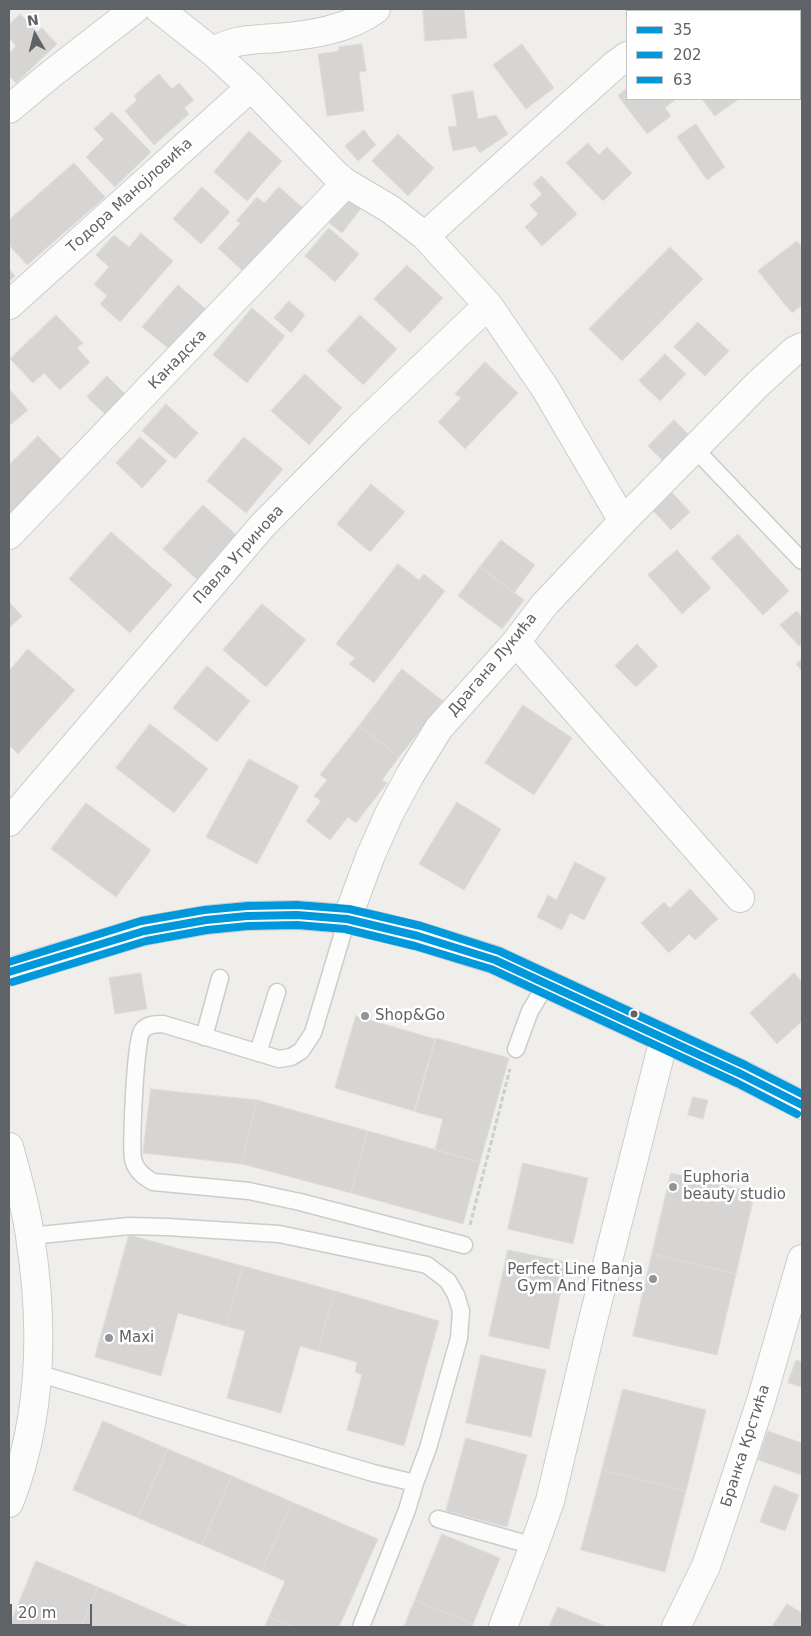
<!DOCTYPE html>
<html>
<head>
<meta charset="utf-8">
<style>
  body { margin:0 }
  #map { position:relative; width:811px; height:1636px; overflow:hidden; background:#efeeea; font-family:"DejaVu Sans",sans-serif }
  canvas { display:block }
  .frame { position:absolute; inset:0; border:10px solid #5f6368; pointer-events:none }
  .legend { position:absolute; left:626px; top:10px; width:175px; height:90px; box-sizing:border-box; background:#fff; border:1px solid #bfc1c3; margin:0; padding:6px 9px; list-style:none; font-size:15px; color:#5f6368 }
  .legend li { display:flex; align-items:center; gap:10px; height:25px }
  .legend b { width:25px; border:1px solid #bfc1c3 }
  .north { position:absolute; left:10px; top:10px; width:50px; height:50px; -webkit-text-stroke:4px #fff; paint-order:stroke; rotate:352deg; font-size:14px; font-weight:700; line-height:20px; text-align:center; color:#5f6368 }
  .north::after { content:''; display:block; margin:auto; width:18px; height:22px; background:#5f6368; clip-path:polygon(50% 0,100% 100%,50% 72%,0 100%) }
  .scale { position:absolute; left:10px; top:1604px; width:82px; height:22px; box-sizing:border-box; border:2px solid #5f6368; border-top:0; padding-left:6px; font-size:15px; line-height:18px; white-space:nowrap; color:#5f6368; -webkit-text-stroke:4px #fff; paint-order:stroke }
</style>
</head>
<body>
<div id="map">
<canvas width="811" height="1636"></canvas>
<div class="frame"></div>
<ul class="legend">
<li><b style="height:6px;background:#0098da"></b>35</li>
<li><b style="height:6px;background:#0098da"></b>202</li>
<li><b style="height:6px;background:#0098da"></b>63</li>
</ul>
<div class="north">N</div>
<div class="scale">20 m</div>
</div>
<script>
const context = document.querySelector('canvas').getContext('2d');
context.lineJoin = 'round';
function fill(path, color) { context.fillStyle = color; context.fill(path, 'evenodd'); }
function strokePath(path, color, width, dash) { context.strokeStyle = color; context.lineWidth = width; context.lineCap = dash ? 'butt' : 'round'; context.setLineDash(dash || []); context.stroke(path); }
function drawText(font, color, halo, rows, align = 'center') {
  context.font = font + ' "DejaVu Sans",sans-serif'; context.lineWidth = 5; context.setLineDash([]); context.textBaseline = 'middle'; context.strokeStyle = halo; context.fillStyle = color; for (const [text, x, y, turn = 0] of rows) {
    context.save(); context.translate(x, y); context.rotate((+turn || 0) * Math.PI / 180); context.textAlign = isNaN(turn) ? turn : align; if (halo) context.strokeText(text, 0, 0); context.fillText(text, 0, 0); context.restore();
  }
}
const building = new Path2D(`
  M423 9H464L467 38 425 41Z
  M791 9H802V27L800 23V11H792Z
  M20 14 37 32 42 28 57 44 16 83 9 76V54L16 46 9 38V25Z
  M362 44 366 71 359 72 364 111 327 116 318 54 339 51V47Z
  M522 44 554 88 526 109 493 65Z
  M159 74 172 89 179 83 194 100 184 108 189 114 154 145 125 111 137 100 134 96Z
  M627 88V99H676L665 108 671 116 647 134 618 96Z
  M473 91 478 119 496 115 508 134 480 153 475 146 453 151 448 127 457 126 452 95Z
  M702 99H739L715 116Z
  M112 112 151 152 115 187 86 157 104 139 94 129Z
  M696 124 725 167 707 180 677 137Z
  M364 130 376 145 358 161 345 146Z
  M249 131 282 161 247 201 214 172Z
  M398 134 434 168 408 196 372 161Z
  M588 143 599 155 607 147 632 173 603 201 566 163Z
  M74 163 105 197 27 265 9 245V220Z
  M542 176 577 214 542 246 525 227 538 214 530 205 542 194 533 184Z
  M202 187 230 212 201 244 173 219Z
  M279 187 303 208 245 273 218 248 241 223 236 221 257 197 264 203Z
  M344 192 363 206 342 233 323 218Z
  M329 228 359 254 335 282 305 256Z
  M141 233 173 261 120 322 100 304 107 296 94 284 109 267 96 255 114 235 129 247Z
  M797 241 802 247V305L792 313 758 271Z
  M670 247 703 279 622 361 589 329Z
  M407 265 443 298 410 333 374 299Z
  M9 269 15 276 9 282Z
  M178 285 208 311 173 352 142 327Z
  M289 301 305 315 291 333 274 318Z
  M252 308 285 336 247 383 213 355Z
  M56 315 83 343 77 348 90 362 60 390 44 373 33 383 10 359Z
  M360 315 397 349 363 385 327 351Z
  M698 322 729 351 705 376 674 347Z
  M665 354 686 374 660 401 639 381Z
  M485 362 518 393 465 449 438 422 461 398 455 394Z
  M305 374 342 408 309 445 271 411Z
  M107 376 127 396 107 416 87 397Z
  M9 389 28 410 9 426Z
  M166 404 198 433 175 459 142 431Z
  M674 420 688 434 662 460 648 446Z
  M38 436 66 464 12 517 9 514V465Z
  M140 437 167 461 142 488 116 463Z
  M244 437 283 469 246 513 207 481Z
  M371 484 405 512 370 552 337 524Z
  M666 486 690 512 671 530 647 504Z
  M203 505 239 537 199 581 163 549Z
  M111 532 172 585 130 633 69 579Z
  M738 534 789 591 763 615 711 558Z
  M501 540 535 565 514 593 480 567Z
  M677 550 711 588 682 614 648 575Z
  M398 564 419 580 424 574 445 591 374 683 349 664 355 658 336 644Z
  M480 567 524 600 502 629 458 596Z
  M9 602 22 616 9 628Z
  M262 604 306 640 266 687 223 650Z
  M797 611 802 617V643L799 646 780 625Z
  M637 644 658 666 636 687 615 666Z
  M28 649 75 690 18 754 9 745V671Z
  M802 659V671L796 664Z
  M207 666 250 701 217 742 173 708Z
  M402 669 443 701 399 757 359 726Z
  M523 705 572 738 534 795 485 763Z
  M150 724 208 769 174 813 116 768Z
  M359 726 399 757 382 780 387 783 356 823 348 817 330 840 306 821 321 801 314 796 327 780 320 775Z
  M249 759 299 786 257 864 206 837Z
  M457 802 501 829 464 890 419 864Z
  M86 803 151 850 116 897 51 849Z
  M575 862 606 878 584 920 570 913 562 930 537 917 548 895 556 900Z
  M690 889 718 919 695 940 689 934 669 953 641 923 664 902 670 908Z
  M141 973 147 1009 115 1014 109 978Z
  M794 973 802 982V1021L777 1044 750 1013Z
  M356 1016 435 1039 414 1111 335 1088Z
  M436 1038 509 1058 480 1162 435 1150 443 1119 415 1112Z
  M151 1089 257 1100 242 1164 143 1153Z
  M693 1097 708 1100 703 1119 688 1115Z
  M257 1100 368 1131 351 1193 242 1164Z
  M368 1131 480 1162 463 1224 351 1193Z
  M523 1163 588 1178 573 1244 508 1229Z
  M671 1173 755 1192 736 1274 652 1254Z
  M129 1235 243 1266 226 1326 178 1313 161 1376 95 1357Z
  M508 1250 567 1262 549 1349 489 1336Z
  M652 1254 736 1274 717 1355 633 1336Z
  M243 1266 335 1291 318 1351 300 1346 281 1413 227 1398 245 1331 226 1326Z
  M335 1291 439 1321 404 1446 347 1430 362 1375 355 1372 357 1362 318 1351Z
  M481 1355 546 1370 531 1437 466 1423Z
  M796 1360 802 1362V1387L788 1383Z
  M623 1389 706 1410 686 1491 602 1470Z
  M103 1421 168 1449 138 1518 73 1490Z
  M768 1431 802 1443V1475L758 1460Z
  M466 1438 527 1455 507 1527 446 1511Z
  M168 1449 232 1476 202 1545 138 1518Z
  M602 1470 686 1491 665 1572 581 1550Z
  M232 1476 292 1502 262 1571 202 1545Z
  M774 1485 799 1495 785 1531 760 1522Z
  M292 1502 378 1539 339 1627H294L269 1617 285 1581 262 1571Z
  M442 1534 500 1558 473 1624 415 1600Z
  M36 1561 98 1587 81 1627H9Z
  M98 1587 167 1617 163 1627H81Z
  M415 1600 473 1624 472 1627H404Z
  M787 1604 802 1613V1627H772Z
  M558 1607 607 1627H549Z
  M167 1617 190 1627H163Z
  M269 1617 294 1627H265Z`);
const path = new Path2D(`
  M470 1225 510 1069`);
const service = new Path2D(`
  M694 448 802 561
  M347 919 313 1033 301 1051 291 1057 279 1059 163 1024C156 1024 147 1024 142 1031 135 1040 131 1145 133 1159 135 1170 144 1177 153 1182L249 1191 300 1202 464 1245
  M204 1037 220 978
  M516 1049 530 1011 547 983
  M258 1053 277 992
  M30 1236 129 1226 167 1227 279 1234 427 1265 448 1281 456 1295 461 1311 459 1338 428 1448 415 1483 373 1473 37 1373
  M438 1519 534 1546
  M361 1627 407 1510 415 1483`);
const minor = new Path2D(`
  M159 9 213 52 251 87 335 174 346 183 390 209 425 236 488 305 545 388 623 521
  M693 11 696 9
  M213 52C232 39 253 40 276 38 310 35 348 30 376 9
  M9 109 50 75 135 9
  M425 236 616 64 627 56
  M9 305 251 87
  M9 535 346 183
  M516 642 740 898
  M9 822 263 525 360 427 488 305
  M347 919 370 857 389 814 410 775 439 728 516 642 544 605 623 521 758 384 794 351 802 347
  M9 1147C17 1176 26 1206 30 1236 44 1325 42 1419 9 1503
  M503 1627 534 1546 550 1501 591 1328 664 1039
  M676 1627 706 1566 726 1507 761 1401 802 1259`);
const tertiary = new Path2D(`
  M9 972 144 931 206 920 247 916 297 915 347 919 418 936 495 960 741 1074 802 1105`);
const bus1 = new Path2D(`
  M9 972 144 931 206 920 247 916 297 915 347 919 418 936 495 960 741 1074 802 1105`);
const bus2 = new Path2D(`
  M12 982 146 941 207 930 248 926 297 925 345 929 415 946 491 969 737 1083 797 1114`);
const bus3 = new Path2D(`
  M9 962 141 921 204 910 247 906 297 905 349 909 421 926 499 951 745 1065 802 1094`);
const markers = [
  [634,1014,4.5,"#5f6368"],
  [365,1016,5,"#919496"],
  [673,1187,5,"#919496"],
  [653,1279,5,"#919496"],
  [109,1338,5,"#919496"]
];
const streetNames = [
  ["Тодора Манојловића",130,196,-42],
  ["Канадска",178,360,-46],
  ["Павла Угринова",239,555,-48],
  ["Драгана Лукића",493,665,-50],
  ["Бранка Крстића",746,1446,-72]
];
const poiNames = [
  ["Shop&Go",375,1016],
  ["Euphoria",683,1178],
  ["beauty studio",683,1195],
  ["Perfect Line Banja",643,1270,"right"],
  ["Gym And Fitness",643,1287,"right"],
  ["Maxi",119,1338]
];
fill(building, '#d6d5d3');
strokePath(building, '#deddd9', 1);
strokePath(service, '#cbcccc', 19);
strokePath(minor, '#cbcccc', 30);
strokePath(tertiary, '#cbcccc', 30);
strokePath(path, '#cacfcc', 3, [5, 2.5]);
strokePath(service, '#fdfcfc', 16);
strokePath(minor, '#fdfcfc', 28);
strokePath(tertiary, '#fdfcfc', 28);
strokePath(bus1, '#0098da', 8);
strokePath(bus2, '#0098da', 8);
strokePath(bus3, '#0098da', 8);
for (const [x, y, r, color] of markers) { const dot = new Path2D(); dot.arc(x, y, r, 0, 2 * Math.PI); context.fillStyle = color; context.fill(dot); strokePath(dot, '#fff', 2); }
drawText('15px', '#5f6368', '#fff', streetNames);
drawText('15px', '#5f6368', '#fff', poiNames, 'left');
</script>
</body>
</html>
